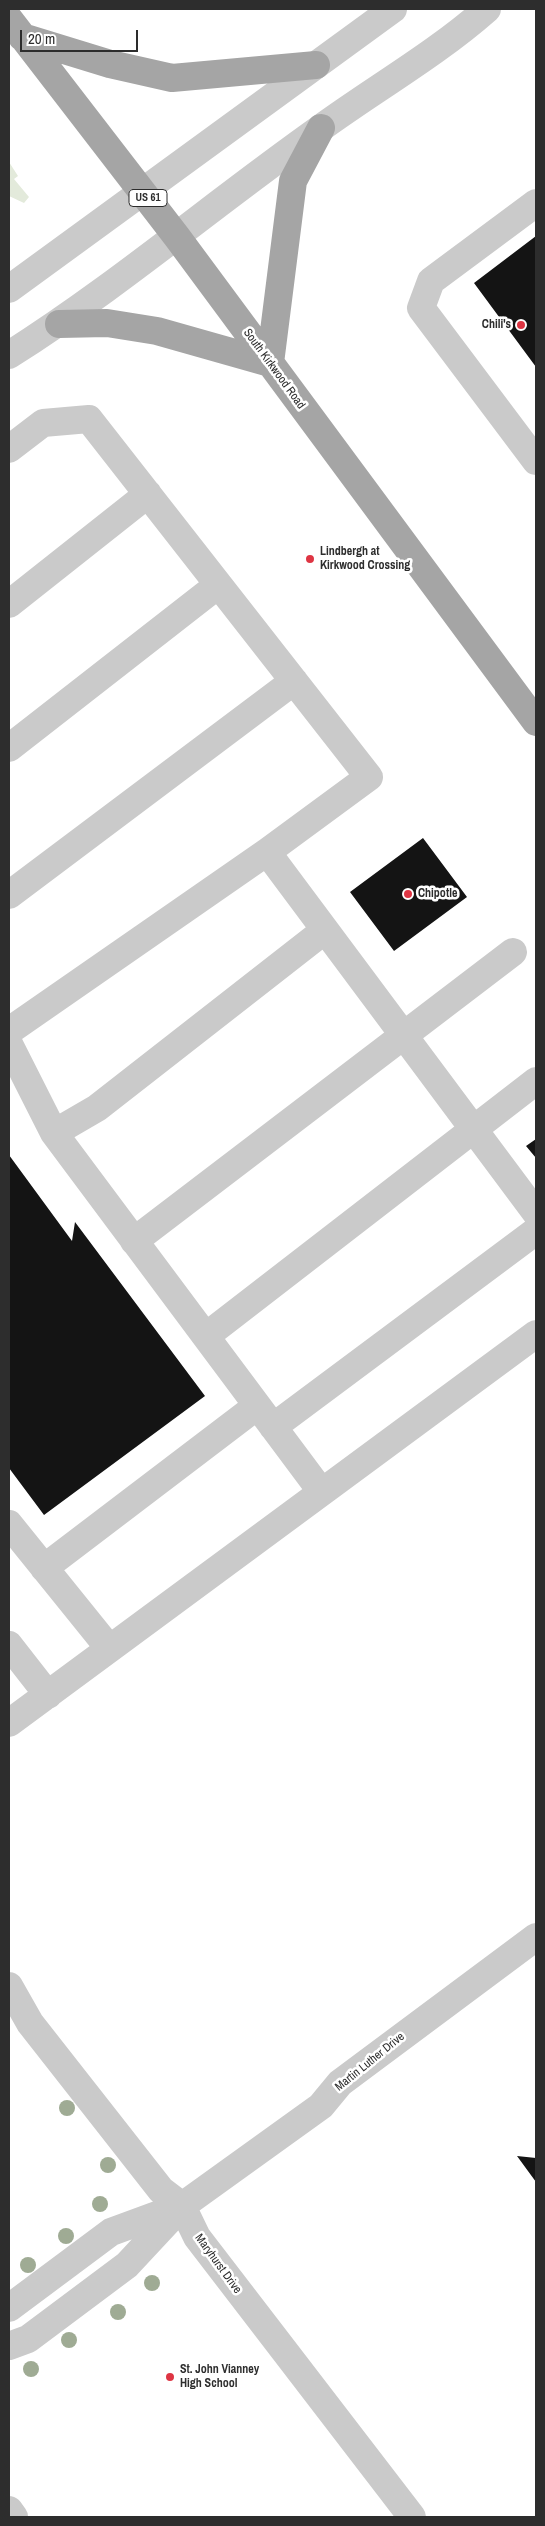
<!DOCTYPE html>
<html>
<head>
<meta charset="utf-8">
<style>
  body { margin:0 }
  #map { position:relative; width:545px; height:2526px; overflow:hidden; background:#fff; font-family:"Archivo Narrow",sans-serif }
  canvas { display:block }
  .frame { position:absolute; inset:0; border:10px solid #2d2d2d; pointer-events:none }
  .scale { position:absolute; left:20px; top:30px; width:118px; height:22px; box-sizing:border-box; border:2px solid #2d2d2d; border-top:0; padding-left:6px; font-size:15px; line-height:18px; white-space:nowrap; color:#2d2d2d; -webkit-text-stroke:4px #fff; paint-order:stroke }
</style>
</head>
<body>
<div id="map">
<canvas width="545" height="2526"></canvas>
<div class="frame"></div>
<div class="scale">20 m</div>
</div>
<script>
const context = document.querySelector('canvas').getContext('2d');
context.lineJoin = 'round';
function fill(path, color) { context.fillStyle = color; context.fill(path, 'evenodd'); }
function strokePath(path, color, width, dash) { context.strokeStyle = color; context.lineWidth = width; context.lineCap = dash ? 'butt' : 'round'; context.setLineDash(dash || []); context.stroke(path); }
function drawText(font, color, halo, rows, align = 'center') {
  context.font = font + ' "Archivo Narrow",sans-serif'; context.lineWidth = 5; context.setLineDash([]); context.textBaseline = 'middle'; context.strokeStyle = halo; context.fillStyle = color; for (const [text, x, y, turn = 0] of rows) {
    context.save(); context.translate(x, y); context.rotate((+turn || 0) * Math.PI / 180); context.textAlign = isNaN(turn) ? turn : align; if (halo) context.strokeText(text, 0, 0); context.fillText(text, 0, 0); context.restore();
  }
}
const green = new Path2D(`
  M9 162 18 176 14 179 29 197 24 203 9 196Z`);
const building = new Path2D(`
  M536 236V367L474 283Z
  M423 838 467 897 394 951 350 892Z
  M536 1139V1158L526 1146Z
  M9 1155 72 1241 75 1222 205 1396 44 1515 9 1468Z
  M517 2156 536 2158V2182Z`);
const minor = new Path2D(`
  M536 203 431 281 421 308 536 461
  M9 289 393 9
  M9 355C118 286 216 202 321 128 376 88 436 54 487 9
  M9 449 43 423 89 419 369 777 267 852 536 1213
  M9 604 148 494
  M9 748 218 585
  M9 895 294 681
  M9 1031 267 852
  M9 1044 54 1133 321 1491
  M54 1133 97 1108 325 930
  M134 1241 513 952
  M206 1336 536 1081
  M273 1427 536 1231
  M9 1524 109 1648
  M44 1568 257 1406
  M9 1645 48 1695
  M9 1723 536 1334
  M9 1986 30 2023 161 2190 182 2206 197 2237 412 2517
  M9 2308 111 2232 179 2207
  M9 2346 28 2339 127 2265 182 2206 321 2106 340 2083 536 1937
  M9 2510 14 2517`);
const major = new Path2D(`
  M9 19 177 237 536 722
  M22 37 110 64 172 78 316 65
  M59 324 107 323 157 331 270 363
  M270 363 293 181 321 128`);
const trees = [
  [67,2108],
  [108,2165],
  [100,2204],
  [66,2236],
  [28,2265],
  [152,2283],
  [118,2312],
  [69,2340],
  [31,2369]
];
const markers = [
  [521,325,5,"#de3543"],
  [310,559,5,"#de3543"],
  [408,894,5,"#de3543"],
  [170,2377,5,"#de3543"]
];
const shields = [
  [148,198,38]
];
const shieldNames = [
  ["US 61",148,198]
];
const poiNames = [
  ["Chili's",511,325,"right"],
  ["Lindbergh at",320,552],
  ["Kirkwood Crossing",320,566],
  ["Chipotle",418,894],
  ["St. John Vianney",180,2370],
  ["High School",180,2384]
];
const streetNames = [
  ["South Kirkwood Road",274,369,54],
  ["Martin Luther Drive",370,2062,-39],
  ["Maryhurst Drive",218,2264,54]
];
fill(green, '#e3eadb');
fill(building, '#141414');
strokePath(minor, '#cacaca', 28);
strokePath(major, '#a5a5a5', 28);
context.fillStyle = '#9fab94';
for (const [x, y] of trees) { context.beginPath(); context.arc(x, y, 8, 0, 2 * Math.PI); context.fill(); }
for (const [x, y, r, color] of markers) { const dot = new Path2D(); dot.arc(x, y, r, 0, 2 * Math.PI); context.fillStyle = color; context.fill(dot); strokePath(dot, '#fff', 2); }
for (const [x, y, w] of shields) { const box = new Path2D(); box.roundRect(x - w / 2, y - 8.5, w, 17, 4); context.fillStyle = '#fff'; context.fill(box); strokePath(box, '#2d2d2d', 1); }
drawText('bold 11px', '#2d2d2d', null, shieldNames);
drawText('bold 12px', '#2d2d2d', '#fff', poiNames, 'left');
drawText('12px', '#2d2d2d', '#fff', streetNames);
</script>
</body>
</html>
